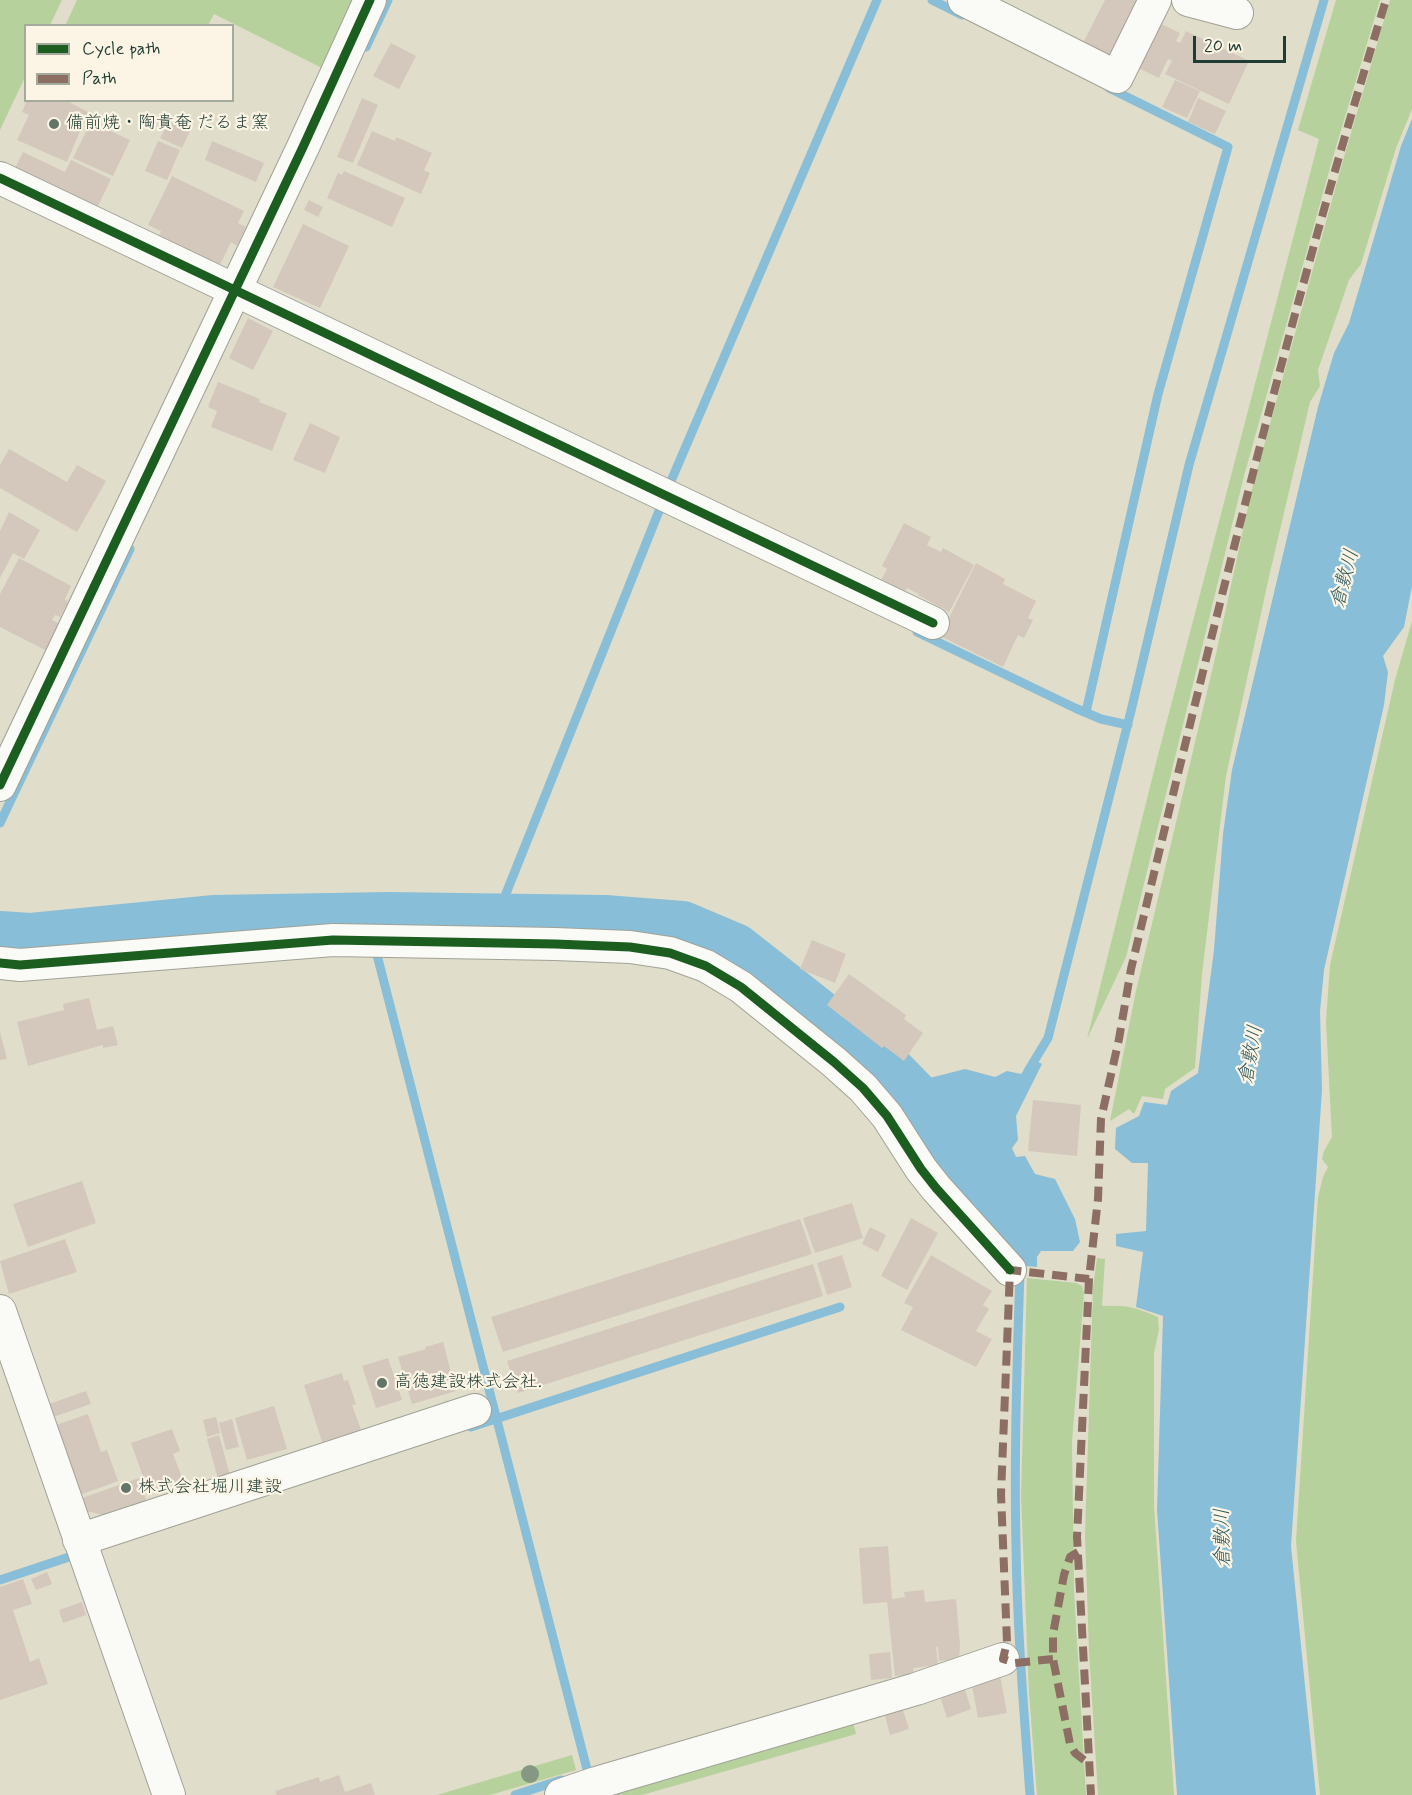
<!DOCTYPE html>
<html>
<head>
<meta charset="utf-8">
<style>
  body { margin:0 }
  #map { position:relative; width:1412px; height:1795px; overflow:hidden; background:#e0ddca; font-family:Mynerve,sans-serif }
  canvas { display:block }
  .legend { position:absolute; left:24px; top:24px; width:210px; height:78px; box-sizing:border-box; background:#fcf5e5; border:2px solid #a4ab9e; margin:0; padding:8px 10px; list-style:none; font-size:18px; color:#1f3d34 }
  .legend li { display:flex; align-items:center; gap:12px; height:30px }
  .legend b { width:30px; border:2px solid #a4ab9e }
  .scale { position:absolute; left:1193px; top:36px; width:93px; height:27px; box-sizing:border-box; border:3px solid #1f3d34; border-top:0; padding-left:8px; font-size:18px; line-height:21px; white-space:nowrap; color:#1f3d34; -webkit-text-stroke:4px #fcf5e5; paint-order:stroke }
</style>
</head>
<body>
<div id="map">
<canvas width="1412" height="1795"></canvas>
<ul class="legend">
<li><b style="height:8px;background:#1b5e20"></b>Cycle path</li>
<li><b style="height:8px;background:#8d6e63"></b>Path</li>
</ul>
<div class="scale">20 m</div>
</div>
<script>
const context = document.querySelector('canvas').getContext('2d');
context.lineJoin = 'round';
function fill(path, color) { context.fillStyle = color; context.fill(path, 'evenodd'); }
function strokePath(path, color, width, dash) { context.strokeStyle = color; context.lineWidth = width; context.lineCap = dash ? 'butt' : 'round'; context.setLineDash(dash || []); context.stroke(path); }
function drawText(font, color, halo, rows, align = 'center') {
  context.font = font + ' Mynerve,"Klee One",sans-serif'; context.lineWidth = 4.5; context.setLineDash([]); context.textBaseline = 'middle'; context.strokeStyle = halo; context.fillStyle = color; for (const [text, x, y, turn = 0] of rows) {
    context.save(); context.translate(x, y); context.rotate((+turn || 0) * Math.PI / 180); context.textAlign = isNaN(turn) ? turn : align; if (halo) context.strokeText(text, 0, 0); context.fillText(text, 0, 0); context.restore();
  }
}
const green = new Path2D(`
  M0 0H62L50 25 26 26 25 77 0 130Z
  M77 0H355L324 69 214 14 208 25 65 26Z
  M1336 0H1380L1333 157 1244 476 1126 957 1087 1039 1158 755 1319 139 1298 130Z
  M1390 0H1412V109L1396 148 1361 264 1349 280 1318 370 1320 386 1310 402 1268 581 1226 776 1202 974 1195 1068 1165 1089 1163 1099 1142 1096 1134 1114 1129 1109 1110 1121 1136 991 1216 654 1252 489 1344 157Z
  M1412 621V1795H1320L1296 1541 1318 1197 1323 1177 1328 1167 1322 1159 1324 1151 1332 1137 1326 1022 1330 965 1395 680Z
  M1097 1258 1105 1259 1102 1306C1127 1305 1135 1307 1158 1317L1159 1330 1154 1353V1506L1174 1795H1098L1089 1651 1085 1535 1093 1288Z
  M1027 1278 1076 1283 1082 1286 1084 1293 1072 1442 1074 1591 1086 1795H1037L1029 1693 1021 1497Z
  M852 1717 856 1734 642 1795H601Z
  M572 1755 576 1770 490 1795H437Z`);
const water = new Path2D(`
  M1412 119V586L1404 627 1383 656 1388 672 1384 705 1324 970 1320 1011 1322 1090 1291 1546 1316 1795H1177L1157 1510 1163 1316 1136 1307 1143 1252 1116 1246V1234L1146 1231 1148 1163H1132L1115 1149 1116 1128 1139 1116 1144 1102 1167 1105 1171 1091 1198 1073 1214 950 1223 834 1232 770 1318 407 1334 353 1349 323 1401 146Z
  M1032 1059 1042 1064 1016 1116 1018 1140 1012 1148 1016 1157 1025 1156 1035 1174 1055 1179 1075 1219 1080 1242 1073 1251H1041L1037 1257V1267L1015 1265 895 1115 922 1080 965 1069 995 1077 1007 1071 1021 1074Z`);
const stream = new Path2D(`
  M932 0 962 15
  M366 47 388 0
  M917 632 1075 708 1101 719 1128 725
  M1086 712 1158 394 1228 147 1109 88
  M0 823 130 549
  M368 920 590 1781
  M495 921 671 481 877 0
  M1028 1071 1048 1038 1131 711 1189 465 1324 0
  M1020 1271C1017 1363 1014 1454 1016 1545 1017 1628 1024 1712 1030 1795
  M471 1427 840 1307
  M0 1580 69 1557
  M515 1795 561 1780`);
const river = new Path2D(`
  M0 939 29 941 213 923 389 920 604 923 682 929 734 951 800 1003 889 1074 962 1149`);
const building = new Path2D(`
  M1105 0H1144L1112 63 1081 47Z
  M1155 21 1180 33 1176 41 1180 43 1186 31 1249 61 1229 104 1165 74 1172 61 1168 59 1159 78 1134 66Z
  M391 43 416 56 399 89 373 76Z
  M1175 80 1200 91 1187 118 1162 107Z
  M362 98 378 105 353 163 337 157Z
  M1198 98 1226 111 1215 134 1188 122Z
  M27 100H65L88 112 67 162 17 140 29 115 22 112Z
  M169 121 190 131 182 148 160 138Z
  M91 122 130 140 113 176 73 158Z
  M372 131 395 141 396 137 432 153 424 170 430 173 421 194 357 165Z
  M158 141 180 150 167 180 145 171Z
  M212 141 264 163 256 182 205 160Z
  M23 152 65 172 71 160 111 179 97 208 15 168Z
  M344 171 405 198 392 227 327 198 338 173 342 175Z
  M172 176 244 211 238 223 246 227 237 246 231 242 215 275 155 245 161 231 148 225Z
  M309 200 323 207 318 217 304 210Z
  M303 224 349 246 320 308 273 287Z
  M248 318 273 331 253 370 229 358Z
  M218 382 260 399 259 402 287 413 272 451 211 427 217 411 208 407Z
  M310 423 340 437 325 473 293 460Z
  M9 449 67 482 77 465 106 481 77 532 0 488V465Z
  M9 512 40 530 24 559 13 553 0 578V531Z
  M904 523 931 537 927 545 941 552 943 548 974 565 949 612 918 595 919 594 907 588 904 594 880 582 887 569 882 566Z
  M19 558 71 586 65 599 68 602 60 617 55 615 52 620 62 625 47 651 0 627V594Z
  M976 563 1005 579 1003 584 1036 601 1028 618 1033 620 1024 638 1018 635 1003 667 940 636Z
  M812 940 846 954 835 983 800 969Z
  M849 974 906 1015 904 1019 923 1033 904 1061 884 1046 882 1048 827 1005Z
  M89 998 97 1030 113 1026 118 1045 103 1048V1045L28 1066 17 1022 64 1010 63 1004Z
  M0 1032 7 1059 0 1060Z
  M1033 1100 1081 1105 1077 1156 1028 1151Z
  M82 1181 96 1223 28 1247 13 1204Z
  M852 1203 863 1238 815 1253 803 1218Z
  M911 1218 938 1233 907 1290 881 1276Z
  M800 1219 812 1254 503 1352 491 1317Z
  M870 1227 886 1235 878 1252 862 1244Z
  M65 1239 77 1272 9 1294 0 1261Z
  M842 1255 852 1287 827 1295 817 1263Z
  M931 1255 992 1291 983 1305 989 1309 976 1331 992 1339 976 1367 901 1330 913 1307 904 1303Z
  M813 1264 823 1296 518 1393 507 1361Z
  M443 1342 456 1391 412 1404 398 1357 426 1349 425 1347Z
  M388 1358 402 1400 376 1408 362 1366Z
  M342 1373 344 1381 348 1380 356 1404 352 1405 361 1430 322 1442 304 1385Z
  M86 1391 91 1404 50 1418 46 1405Z
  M274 1406 287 1449 247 1460 235 1418Z
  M88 1414 101 1452 107 1450 118 1481 77 1496 53 1426Z
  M216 1417 220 1433 207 1437 203 1420Z
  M232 1419 239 1447 226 1450 219 1423Z
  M172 1429 180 1451 173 1454 183 1480 149 1493 131 1443Z
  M219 1435 230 1475 218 1479 207 1439Z
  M139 1478 147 1503 119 1513V1509L103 1515 86 1511 82 1498Z
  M888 1546 892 1599 905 1597 904 1592 924 1590 925 1602 956 1599 960 1645 959 1659 939 1661 938 1647H936L938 1665 913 1668 914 1674 895 1676 887 1602 863 1604 859 1548Z
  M47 1572 52 1584 36 1590 31 1579Z
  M23 1579 32 1604 13 1610 30 1662 39 1658 48 1684 0 1700V1587Z
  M82 1602 86 1615 63 1623 59 1610Z
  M890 1652 892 1678 871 1680 869 1654Z
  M1000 1675 1007 1713 978 1718 971 1680Z
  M964 1686 971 1709 947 1718 939 1693Z
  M902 1707 909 1729 890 1735 884 1712Z
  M339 1775 345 1792 371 1783 375 1795H277L275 1791 319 1777 320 1782Z`);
const minor = new Path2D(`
  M964 0 1117 77 1155 0
  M1188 0 1237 13
  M0 178 933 623
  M0 785 303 147 370 0
  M0 963 20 965 333 940 555 944 630 947 670 953 706 966 741 987 834 1062 863 1088 887 1116 921 1169 936 1188 1010 1270
  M0 1311 169 1795
  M79 1540 475 1410
  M561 1795 596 1783 916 1689 1003 1659`);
const quiet = new Path2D(`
  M1089 1279 1077 1537 1091 1795
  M1078 1552 1070 1557 1064 1575 1053 1634V1659L1070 1744 1075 1753 1088 1763
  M1053 1659 1015 1663 1003 1659 1007 1642 1001 1494 1010 1270 1089 1279 1098 1199 1101 1119 1119 1039 1131 969C1209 644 1287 319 1386 0`);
const cycleway = new Path2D(`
  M0 178 933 623
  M0 785 303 147 370 0
  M0 963 20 965 333 940 555 944 630 947 670 953 706 966 741 987 834 1062 863 1088 887 1116 921 1169 936 1188 1010 1270`);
const trees = [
  [530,1774]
];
const markers = [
  [54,124,6,"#637568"],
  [382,1383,6,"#637568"],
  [126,1488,6,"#637568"]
];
const poiNames = [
  ["備前焼・陶貴奄 だるま窯",66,124],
  ["高徳建設株式会社.",394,1383],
  ["株式会社堀川建設",138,1488]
];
const waterNames = [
  ["倉敷川",1346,579,-75],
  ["倉敷川",1252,1055,-80],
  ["倉敷川",1224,1538,-91]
];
fill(green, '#b6d19c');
fill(water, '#88bed7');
strokePath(stream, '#88bed7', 9);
strokePath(river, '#88bed7', 56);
fill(building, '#d4c8bc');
strokePath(minor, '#a0a296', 34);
strokePath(minor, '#fafaf7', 32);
strokePath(quiet, '#8d6e63', 8, [15, 8]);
strokePath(cycleway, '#1b5e20', 9);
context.fillStyle = '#869881';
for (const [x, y] of trees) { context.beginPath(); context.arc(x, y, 9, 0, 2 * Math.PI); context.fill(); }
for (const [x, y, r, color] of markers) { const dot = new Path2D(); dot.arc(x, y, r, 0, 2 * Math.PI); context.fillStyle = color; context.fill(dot); strokePath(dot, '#fcf5e5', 2); }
drawText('18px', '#1f3d34', '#fcf5e5', poiNames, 'left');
drawText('italic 20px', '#305a5e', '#fcf5e5', waterNames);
</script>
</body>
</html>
